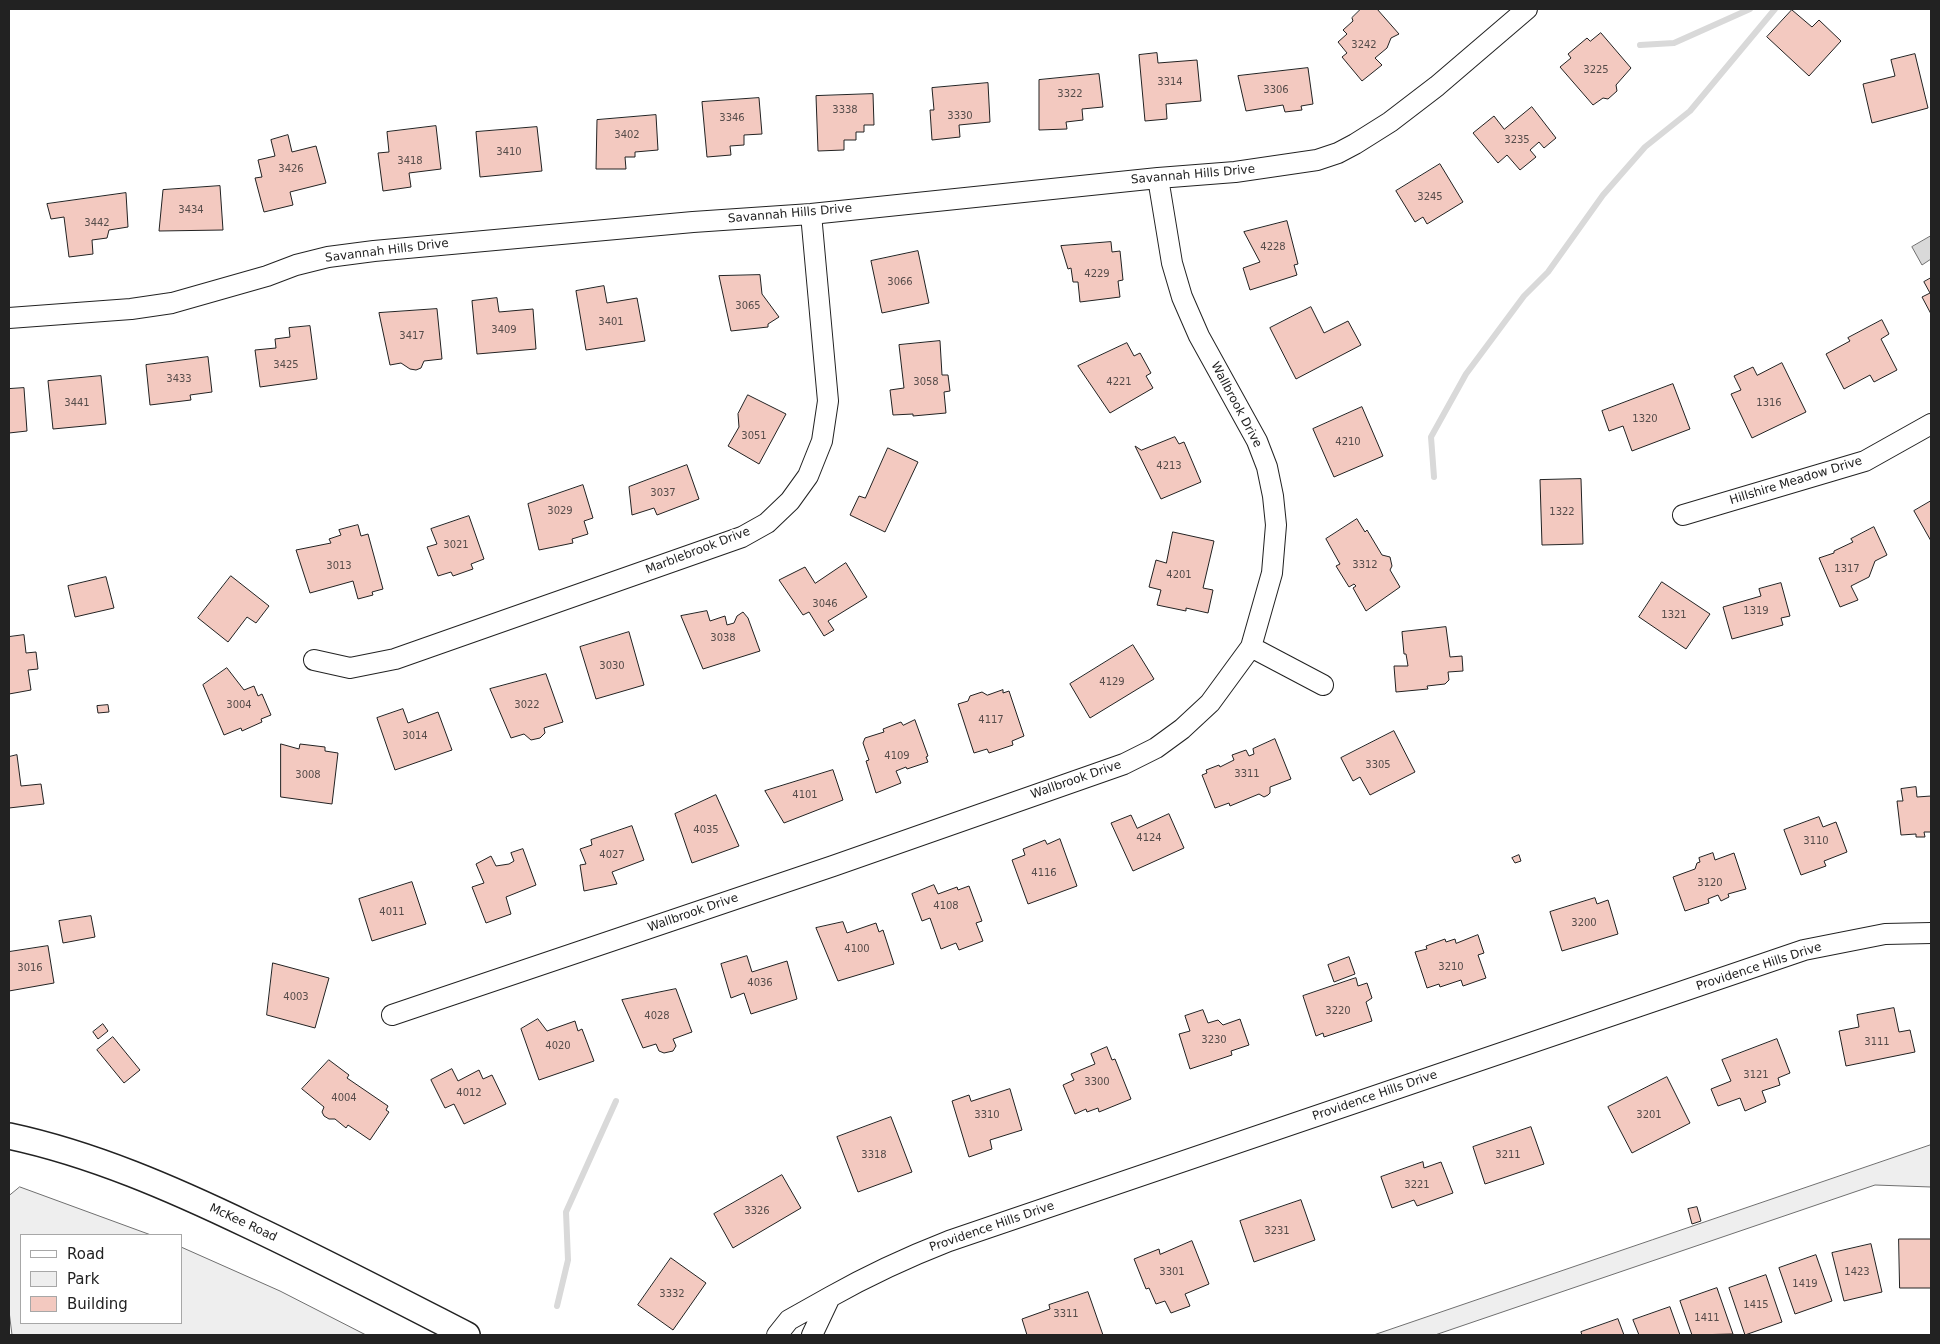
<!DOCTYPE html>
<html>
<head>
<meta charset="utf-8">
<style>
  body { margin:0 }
  #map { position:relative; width:1940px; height:1344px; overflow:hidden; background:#fff; font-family:"DejaVu Sans",sans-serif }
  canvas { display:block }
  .frame { position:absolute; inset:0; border:10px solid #222; pointer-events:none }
  .legend { position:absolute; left:20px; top:1234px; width:162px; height:90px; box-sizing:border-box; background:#fff; border:1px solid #a7a7a7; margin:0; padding:6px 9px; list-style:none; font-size:15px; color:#222 }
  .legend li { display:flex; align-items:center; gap:10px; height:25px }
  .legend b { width:25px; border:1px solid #a7a7a7 }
</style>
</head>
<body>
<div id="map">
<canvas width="1940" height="1344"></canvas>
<div class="frame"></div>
<ul class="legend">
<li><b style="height:6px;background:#fff"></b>Road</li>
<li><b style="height:14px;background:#eee"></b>Park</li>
<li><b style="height:14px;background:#f3c9c0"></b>Building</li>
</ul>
</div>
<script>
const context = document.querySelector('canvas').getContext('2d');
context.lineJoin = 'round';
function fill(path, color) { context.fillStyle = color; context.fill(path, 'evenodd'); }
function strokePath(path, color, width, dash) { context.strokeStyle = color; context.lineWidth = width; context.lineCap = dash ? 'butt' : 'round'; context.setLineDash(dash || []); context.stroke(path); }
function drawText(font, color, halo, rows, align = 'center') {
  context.font = font + ' "DejaVu Sans",sans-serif'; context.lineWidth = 4; context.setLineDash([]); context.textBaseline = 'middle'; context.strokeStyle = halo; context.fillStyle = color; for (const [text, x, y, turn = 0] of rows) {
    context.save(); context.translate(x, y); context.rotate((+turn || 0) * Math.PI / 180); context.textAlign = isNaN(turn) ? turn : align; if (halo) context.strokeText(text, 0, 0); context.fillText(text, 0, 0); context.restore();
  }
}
const green = new Path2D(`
  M1931 1145V1187L1875 1185 1435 1335H1374Z
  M20 1187 151 1235H21V1323H181V1247L280 1291 366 1335H12L9 1311V1196Z`);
const water = new Path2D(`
  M1931 236V259L1922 265 1912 247Z`);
const stream = new Path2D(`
  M1640 45 1674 43 1750 9
  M1434 477 1431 437 1466 374 1524 296 1548 272 1603 195 1645 147 1690 111 1775 9
  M557 1306 568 1260 566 1212 616 1101`);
const building = new Path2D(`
  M1361 9H1377L1399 34 1391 38 1387 48 1375 58 1382 65 1362 81 1342 57 1347 53 1338 42 1347 34 1343 30 1353 21 1352 18Z
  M1792 10 1812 27 1819 20 1841 41 1809 76 1767 37Z
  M1601 33 1631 68 1616 85 1617 91 1608 99 1603 98 1593 105 1560 67 1571 58 1568 54 1587 38 1590 41Z
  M1157 53 1158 63 1197 60 1201 101 1166 104 1167 119 1145 121 1139 55Z
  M1915 54 1928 108 1872 123 1863 84 1895 76 1891 60Z
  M1308 68 1313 104 1301 106 1302 110 1285 112 1283 105 1246 111 1238 76Z
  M1099 74 1103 107 1082 109 1083 120 1066 122 1067 129 1039 130V80Z
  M988 83 990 122 959 125 960 137 932 140 930 110H934L932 88Z
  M873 94 874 125H864V132H856V140H844V150L818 151 816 96Z
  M759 98 762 134 744 135V145L730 146 731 155 707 157 702 102Z
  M1532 107 1556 138 1544 148 1539 142 1530 150 1536 157 1520 170 1507 155 1498 163 1473 133 1494 116 1504 129Z
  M656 115 658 150 635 152V157H625L626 169H596L597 120Z
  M436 126 441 169 409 173 411 187 383 191 378 153 389 152 387 132Z
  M537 127 542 171 480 177 476 132Z
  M288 135 292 152 316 146 326 183 290 192 293 205 264 212 255 178 262 177 258 160 275 156 271 140Z
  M1440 164 1463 202 1427 224 1423 217 1415 222 1396 191Z
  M220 186 223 230 159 231 163 190Z
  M126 193 128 227 109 230 107 238 92 240 93 254 69 257 64 217 51 219 47 204Z
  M1287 221 1298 264 1294 265 1297 275 1250 290 1243 268 1260 262 1244 232Z
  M1111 242 1112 252 1120 251 1123 280 1118 281 1120 297 1080 302 1078 282H1073L1071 268 1068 269 1061 246Z
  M918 251 929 303 882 313 871 261Z
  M760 275 762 294 779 317 768 324V327L731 331 719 276Z
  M1931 278V314L1922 297 1930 293 1924 282Z
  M604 286 607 303 637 298 645 341 586 350 576 291Z
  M497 298 499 312 533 309 536 349 477 354 472 301Z
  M1311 307 1324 333 1348 321 1361 345 1296 379 1270 328Z
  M437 309 442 359 424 361 421 368 416 370 410 369 401 363 390 365 379 313Z
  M1882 320 1889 334 1881 339 1897 370 1874 382 1870 375 1844 389 1826 354 1850 341 1848 338Z
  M310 326 317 379 260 387 255 350 276 348 275 339 290 337 289 328Z
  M940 341 942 375H948L950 391 944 392 946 413 913 416V414L893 415 890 390 904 388 899 345Z
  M1127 343 1134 356 1140 353 1151 373 1146 376 1153 388 1110 413 1078 366Z
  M208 357 212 392 190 395 191 400 150 405 146 365Z
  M1782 363 1806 412 1752 438 1731 394 1741 390 1734 376 1753 367 1757 375Z
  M101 376 106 424 53 429 48 381Z
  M1673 384 1690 429 1632 451 1623 426 1609 431 1602 411Z
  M24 388 27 431 9 433V389Z
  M748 395 786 414 759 464 728 446 739 427 738 414Z
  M1362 407 1383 456 1334 477 1313 429Z
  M1175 437 1179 444 1184 442 1201 482 1161 499 1135 446 1141 450Z
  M888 448 918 462 885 532 850 515 859 496 865 498Z
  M687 465 699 499 657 515 654 508 632 515 629 487Z
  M1581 479 1583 544 1542 545 1540 480Z
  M583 485 593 518 584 521 588 534 572 539 573 543 539 550 528 504Z
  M1931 501V541L1914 511Z
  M469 516 484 559 471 564 473 569 453 576 451 572 438 576 427 547 437 544 431 529Z
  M1357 519 1365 532 1367 530 1382 555 1390 557 1392 566 1390 570 1400 587 1366 611 1353 588 1356 586 1354 584 1349 587 1336 566 1340 564 1326 539Z
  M358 525 361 536 368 534 383 589 372 592 373 595 358 599 353 581 310 593 296 550 331 543 329 539 341 535 339 530Z
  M1874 527 1887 555 1875 561 1869 577 1851 586 1858 600 1840 607 1819 558 1834 553V551L1853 542 1851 539Z
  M1173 532 1214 541 1203 588 1213 590 1208 613 1186 608V611L1157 605 1161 590 1149 587 1156 560 1166 563Z
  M846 563 867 597 828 621 834 630 824 636 809 612 803 615 779 580 805 567 815 583Z
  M231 576 269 606 256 623 247 617 228 642 198 618Z
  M106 577 114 608 75 617 68 586Z
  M1662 582 1710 614 1686 649 1639 617Z
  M1781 583 1790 616 1781 618 1783 625 1732 639 1723 607 1761 596 1759 589Z
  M707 611 710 621 725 616 727 625 734 623 737 616 743 612 748 618 760 651 703 669 681 616Z
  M1446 627 1450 657 1462 656 1463 671 1448 672 1449 680 1445 684 1427 686 1428 689 1396 692 1394 666H1408L1406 654H1404L1402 632Z
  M629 632 644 685 596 699 580 647Z
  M24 635 26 653 36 652 38 669 28 670 31 690 9 694V637Z
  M1133 645 1154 679 1090 718 1070 684Z
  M227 668 244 690 254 686 258 696 262 694 271 715 261 719 262 722 242 731 241 728 224 735 203 685Z
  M546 674 563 722 544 728 545 733 540 738 531 740 524 734 511 738 490 689Z
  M1003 690V693L1009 691 1024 736 1012 741 1013 745 989 753 987 749 974 753 958 704 968 701 970 696 982 692 987 695Z
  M108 705 109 712 98 713 97 706Z
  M403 709 408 723 438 712 452 750 395 770 377 718Z
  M915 720 928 756 926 757 928 762 907 769 906 767 896 771 901 783 876 793 866 761 869 760 863 743 865 738 884 732 883 729 901 722 903 725Z
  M1394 731 1415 772 1370 795 1360 777 1353 781 1341 758Z
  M1275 739 1291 779 1270 787V793L1268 795 1264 797 1259 794 1230 806 1229 803 1215 808 1202 775 1207 773 1206 770 1219 765 1220 767 1234 760 1232 755 1246 750 1249 756 1254 754 1253 749Z
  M281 744 299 749 300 744 325 747V751L338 753 332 804 281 797Z
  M17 755 21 786 41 784 44 804 9 808V757Z
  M833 770 843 800 784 823 765 791Z
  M1916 787 1917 797 1931 796V832H1924L1925 837H1916V834L1901 835 1897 801H1903L1901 789Z
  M716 795 739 846 692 863 675 814Z
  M1169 814 1184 848 1133 871 1111 823 1131 815 1137 828Z
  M1819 817 1823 827 1836 822 1847 852 1824 861 1826 866 1801 875 1784 830Z
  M632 826 644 860 612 872 617 884 584 891 580 865 586 864 580 849 592 845 591 840Z
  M1060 839 1077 886 1028 904 1012 860 1025 855 1023 849 1045 840 1047 844Z
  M523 849 536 885 506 897 511 914 486 923 472 887 484 883 476 864 491 856 496 866 509 864 514 861 511 853Z
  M1713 853 1715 860 1734 853 1746 889 1728 894 1729 897 1721 901 1718 895 1708 899 1709 903 1685 911 1673 877 1695 869 1697 863 1700 862 1699 858Z
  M1519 855 1521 861 1515 863 1512 858Z
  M412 882 426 924 372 941 359 899Z
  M934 885 938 894 957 887 958 890 969 886 982 921 976 923 983 941 959 950 956 943 941 949 930 918 922 921 912 894Z
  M1595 898 1597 904 1608 900 1618 934 1562 951 1550 912Z
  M91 916 95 937 63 943 59 921Z
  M843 922 847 933 876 923 879 932 883 930 894 964 838 981 816 928Z
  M1478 935 1484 953 1478 955 1486 978 1463 986 1461 980 1440 987 1439 984 1427 988 1415 952 1427 949 1426 946 1445 939 1446 942 1455 939 1456 943Z
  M48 946 54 983 9 991V952Z
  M747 956 752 972 787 961 797 999 751 1014 744 993 731 998 721 964Z
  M1349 957 1355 974 1334 982 1328 965Z
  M273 963 329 978 315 1028 267 1015Z
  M1356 978 1358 986 1367 983 1372 998 1366 1002 1372 1021 1324 1037 1323 1033 1316 1036 1303 996Z
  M676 989 692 1032 673 1039 676 1046 673 1051 664 1053 659 1051 656 1044 643 1048 622 1000Z
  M1894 1008 1899 1032 1910 1030 1915 1052 1846 1066 1839 1031 1859 1027 1857 1015Z
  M1203 1010 1208 1023 1218 1020 1223 1025 1240 1019 1249 1045 1231 1051 1232 1055 1190 1069 1179 1034 1190 1031 1185 1016Z
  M538 1019 547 1031 575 1021 578 1031 582 1029 594 1061 539 1080 521 1029Z
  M103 1024 108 1031 98 1039 93 1032Z
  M113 1037 140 1070 124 1083 97 1050Z
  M1777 1039 1790 1073 1778 1078 1780 1085 1762 1091 1766 1102 1745 1111 1740 1098 1718 1106 1711 1089 1731 1081 1722 1060Z
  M1107 1047 1112 1060 1115 1059 1131 1099 1099 1112 1098 1108 1087 1112 1086 1109 1075 1114 1063 1085 1074 1080 1071 1074 1095 1064 1091 1054Z
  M329 1060 349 1075 347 1078 388 1106 386 1110 389 1112 370 1140 348 1125 346 1128 335 1119H329L324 1116 322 1112 324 1107 302 1089Z
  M452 1069 458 1081 479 1070 483 1079 492 1075 506 1104 464 1124 454 1104 445 1108 431 1080Z
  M1667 1077 1690 1123 1632 1153 1608 1107Z
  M1010 1089 1022 1130 990 1140 992 1149 969 1157 952 1101 969 1095 971 1101Z
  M891 1117 912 1172 858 1192 837 1137Z
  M1531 1127 1544 1164 1485 1184 1473 1147Z
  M1423 1162 1424 1168 1441 1162 1453 1193 1417 1206 1414 1200 1392 1208 1381 1177Z
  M782 1175 801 1208 733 1248 714 1214Z
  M1301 1200 1315 1240 1254 1262 1240 1221Z
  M1697 1207 1701 1221 1692 1224 1688 1209Z
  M1899 1239H1931V1288H1900Z
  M1192 1241 1209 1284 1185 1294 1190 1306 1171 1313 1165 1301 1156 1304 1149 1288 1146 1289 1134 1259 1159 1249 1160 1254Z
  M1871 1244 1882 1292 1844 1301 1832 1253Z
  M1816 1255 1832 1301 1795 1314 1779 1268Z
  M671 1258 706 1283 673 1330 638 1305Z
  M1766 1275 1782 1322 1745 1335 1729 1288Z
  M1717 1288 1733 1334 1692 1335 1680 1301Z
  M1088 1292 1103 1335H1027L1022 1319 1050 1309 1049 1305Z
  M1670 1307 1680 1335H1639L1633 1320Z
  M1618 1319 1624 1335H1582L1581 1332Z`);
const minor = new Path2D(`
  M9 318 131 309 172 303 267 276 296 265 328 257 374 251 693 222 811 214 1158 178 1235 172 1317 160 1338 153 1355 144 1390 122 1437 86 1527 9
  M1683 515 1865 461 1931 424
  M1251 647 1323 685
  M314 660 350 668 395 659 742 537 767 523 790 501 808 476 822 441 828 401 811 214
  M392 1015 833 866 1124 764 1156 748 1182 729 1210 703 1251 647 1272 573 1276 525 1273 496 1267 467 1257 441 1199 336 1182 297 1172 263 1158 178
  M830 1297C869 1275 908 1257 949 1241L1804 950 1885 934 1931 933
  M777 1335 789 1320 830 1297 812 1335`);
const tertiary = new Path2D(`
  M9 1136C93 1154 173 1189 250 1226 324 1261 395 1298 467 1335`);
const numberNames = [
  ["3242",1364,45],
  ["3225",1596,70],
  ["3314",1170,82],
  ["3306",1276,90],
  ["3322",1070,94],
  ["3338",845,110],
  ["3330",960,116],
  ["3346",732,118],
  ["3402",627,135],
  ["3235",1517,140],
  ["3410",509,152],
  ["3418",410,161],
  ["3426",291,169],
  ["3245",1430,197],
  ["3434",191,210],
  ["3442",97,223],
  ["4228",1273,247],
  ["4229",1097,274],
  ["3066",900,282],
  ["3065",748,306],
  ["3401",611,322],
  ["3409",504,330],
  ["3417",412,336],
  ["3425",286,365],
  ["3433",179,379],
  ["3058",926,382],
  ["4221",1119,382],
  ["3441",77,403],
  ["1316",1769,403],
  ["1320",1645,419],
  ["3051",754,436],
  ["4210",1348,442],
  ["4213",1169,466],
  ["3037",663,493],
  ["3029",560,511],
  ["1322",1562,512],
  ["3021",456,545],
  ["3312",1365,565],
  ["3013",339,566],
  ["1317",1847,569],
  ["4201",1179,575],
  ["3046",825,604],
  ["1319",1756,611],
  ["1321",1674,615],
  ["3038",723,638],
  ["3030",612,666],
  ["4129",1112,682],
  ["3004",239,705],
  ["3022",527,705],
  ["4117",991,720],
  ["3014",415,736],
  ["4109",897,756],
  ["3305",1378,765],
  ["3311",1247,774],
  ["3008",308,775],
  ["4101",805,795],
  ["4035",706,830],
  ["4124",1149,838],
  ["3110",1816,841],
  ["4027",612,855],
  ["4116",1044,873],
  ["3120",1710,883],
  ["4108",946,906],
  ["4011",392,912],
  ["3200",1584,923],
  ["4100",857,949],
  ["3210",1451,967],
  ["3016",30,968],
  ["4036",760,983],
  ["4003",296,997],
  ["3220",1338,1011],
  ["4028",657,1016],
  ["3230",1214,1040],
  ["3111",1877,1042],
  ["4020",558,1046],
  ["3121",1756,1075],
  ["3300",1097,1082],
  ["4012",469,1093],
  ["4004",344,1098],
  ["3310",987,1115],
  ["3201",1649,1115],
  ["3318",874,1155],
  ["3211",1508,1155],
  ["3221",1417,1185],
  ["3326",757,1211],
  ["3231",1277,1231],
  ["3301",1172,1272],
  ["1423",1857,1272],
  ["1419",1805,1284],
  ["3332",672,1294],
  ["1415",1756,1305],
  ["3311",1066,1314],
  ["1411",1707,1318]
];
const streetNames = [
  ["Savannah Hills Drive",1193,175,-5],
  ["Savannah Hills Drive",790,214,-5],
  ["Savannah Hills Drive",387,251,-7],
  ["Wallbrook Drive",1236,405,62],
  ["Hillshire Meadow Drive",1796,481,-17],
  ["Marblebrook Drive",698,551,-21],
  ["Wallbrook Drive",1076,780,-19],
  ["Wallbrook Drive",693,913,-19],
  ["Providence Hills Drive",1759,967,-18],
  ["Providence Hills Drive",1375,1096,-19],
  ["McKee Road",243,1223,25],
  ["Providence Hills Drive",992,1227,-19]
];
fill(green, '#eee');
strokePath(green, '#6f6f6f', 1);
fill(water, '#d9d9d9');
strokePath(water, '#6f6f6f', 1);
strokePath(stream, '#d9d9d9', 6);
fill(building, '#f3c9c0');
strokePath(building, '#222', 1);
strokePath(minor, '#222', 22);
strokePath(tertiary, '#222', 28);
strokePath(minor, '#fff', 20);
strokePath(tertiary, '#fff', 25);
drawText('10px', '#564c4a', null, numberNames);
drawText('12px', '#222', '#fff', streetNames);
</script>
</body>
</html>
